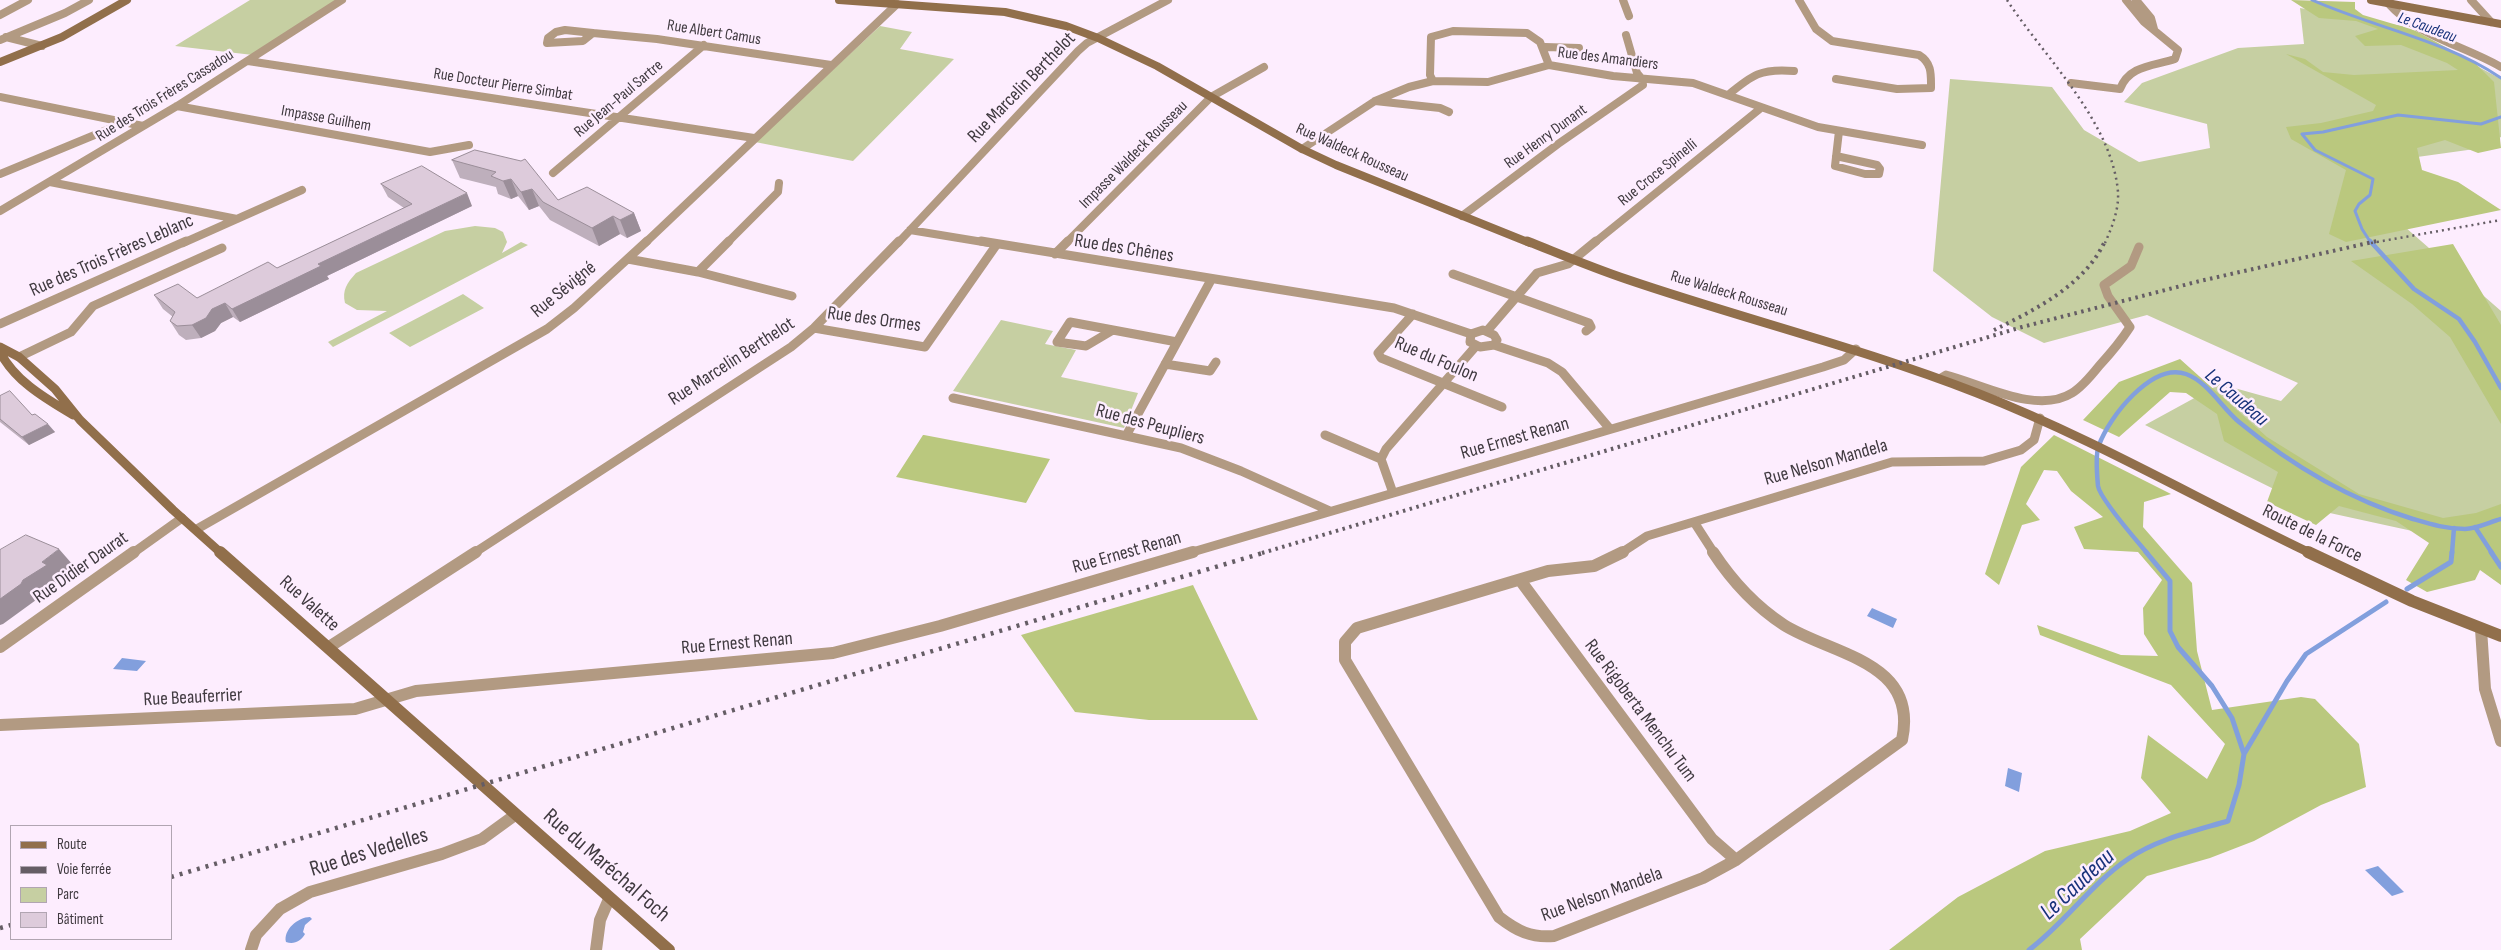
<!DOCTYPE html>
<html>
<head>
<meta charset="utf-8">
<style>
  body { margin:0 }
  #map { position:relative; width:2501px; height:950px; overflow:hidden; background:#fdedfe; font-family:"Sofia Sans Condensed",sans-serif }
  canvas { display:block }
  .legend { position:absolute; left:10px; top:825px; width:162px; height:115px; box-sizing:border-box; background:#fdedfe; border:1px solid #b1a5b2; margin:0; padding:6px 9px; list-style:none; font-size:15px; color:#403a40 }
  .legend li { display:flex; align-items:center; gap:10px; height:25px }
  .legend b { width:25px; border:1px solid #b1a5b2 }
</style>
</head>
<body>
<div id="map">
<canvas width="2501" height="950"></canvas>
<ul class="legend">
<li><b style="height:6px;background:#916f4b"></b>Route</li>
<li><b style="height:6px;background:#655d65"></b>Voie ferrée</li>
<li><b style="height:14px;background:#c6cfa2"></b>Parc</li>
<li><b style="height:14px;background:#ddcbdb"></b>Bâtiment</li>
</ul>
</div>
<script>
const context = document.querySelector('canvas').getContext('2d');
context.lineJoin = 'round';
function fill(path, color) { context.fillStyle = color; context.fill(path, 'evenodd'); }
function strokePath(path, color, width, dash) { context.strokeStyle = color; context.lineWidth = width; context.lineCap = dash ? 'butt' : 'round'; context.setLineDash(dash || []); context.stroke(path); }
function drawText(font, color, halo, rows, align = 'center') {
  context.font = font + ' "Sofia Sans Condensed",sans-serif'; context.lineWidth = 5; context.setLineDash([]); context.textBaseline = 'middle'; context.strokeStyle = halo; context.fillStyle = color; for (const [text, x, y, turn = 0] of rows) {
    context.save(); context.translate(x, y); context.rotate((+turn || 0) * Math.PI / 180); context.textAlign = isNaN(turn) ? turn : align; if (halo) context.strokeText(text, 0, 0); context.fillText(text, 0, 0); context.restore();
  }
}
const green = new Path2D(`
  M250 0H337L253 55 175 46Z
  M2300 8 2402 26 2501 79V137L2475 149 2410 158 2405 227 2501 311V545L2495 549 2316 510 2145 425 2220 384 2281 401 2298 383 2147 315 2044 343 1992 317 1933 271 1950 79 2052 87 2084 130 2139 162 2210 148 2207 124 2124 102 2142 83 2238 48 2304 44Z
  M880 26 912 32 900 49 954 59 853 161 755 142Z
  M475 226 495 228 503 232 507 242 502 253 521 242 528 245 333 347 328 342 387 311 357 310 345 303C342 290 347 283 356 273L445 231Z
  M463 294 484 308 410 347 389 333Z
  M1001 320 1053 331 1045 344 1076 350 1061 377 1138 393 1124 428 953 391Z`);
const forest = new Path2D(`
  M2291 0 2355 2V9L2363 15 2414 30 2475 63 2494 82 2501 148 2478 153 2445 140 2417 148 2422 170 2458 182 2501 210 2346 242 2329 234 2346 170 2291 139 2286 127 2321 123 2373 111 2376 105 2286 54 2305 59 2323 72 2354 75 2458 70 2447 63 2401 45 2365 46 2355 36 2378 29 2356 21 2319 18Z
  M2453 244 2501 325V424L2450 337 2412 304 2351 261Z
  M2180 359 2267 437 2359 494 2443 518 2476 513 2501 504V585L2480 570 2475 580 2427 592 2406 580 2429 543 2396 521 2339 506 2316 525 2267 502 2278 472 2224 441 2217 414 2186 393 2170 392 2119 437 2083 420 2119 382Z
  M923 435H924L1050 459 1026 503 896 477Z
  M2054 435 2171 494 2144 502 2143 527 2192 583 2197 651 2212 710 2301 697 2315 699 2359 744 2366 787 2321 805 2254 841 2210 858 2147 876 2080 939 2082 950H1889L1958 897 2045 851 2130 831 2171 813 2141 778 2148 735 2207 779 2225 744 2171 685 2040 635 2037 625 2121 655 2158 656 2144 634 2143 608 2162 580 2138 552 2084 549 2074 527 2103 517 2071 491 2057 471 2044 470 2026 504 2040 520 2022 525 1999 585 1985 574 2021 467Z
  M1193 585 1258 720H1149L1075 712 1021 635Z`);
const water = new Path2D(`
  M1872 608 1897 619 1893 628 1867 616Z
  M122 658 146 661 137 671 113 669Z
  M2008 768 2022 773 2019 792 2005 786Z
  M2378 866 2404 892 2392 896 2365 870Z
  M310 917 312 919 305 925 303 932 305 934C301 941 294 945 286 942 283 930 298 917 310 917Z`);
const streamFar2 = new Path2D(`
  M2312 0C2375 28 2443 39 2501 78
  M2371 243 2362 229 2355 211 2359 204 2370 195 2373 179 2315 150 2302 134 2323 132 2398 115 2481 124 2501 117`);
const streamFar1 = new Path2D(`
  M2370 241 2414 289 2459 319 2475 342 2501 388
  M2475 527 2492 553
  M2147 553C2137 541 2100 499 2098 486 2097 475 2095 454 2099 445 2109 417 2152 362 2186 374 2208 382 2222 408 2239 422 2291 465 2348 499 2413 519 2430 524 2446 529 2465 529 2476 529 2490 522 2501 519
  M2452 553 2454 528`);
const stream = new Path2D(`
  M2491 552 2501 567
  M2407 589 2451 562 2452 552
  M2244 754 2287 681 2306 654 2386 602
  M2029 950C2065 923 2091 884 2128 859 2157 839 2194 831 2228 821L2239 785 2244 754 2232 718 2212 686 2178 647 2170 631V581L2146 552`);
const streetFar2 = new Path2D(`
  M1623 0 1629 16
  M1799 0 1816 29 1832 41 1919 55C1932 63 1931 74 1931 88L1897 89 1836 79
  M2136 0 2151 18 2154 29
  M2471 0 2491 22
  M2388 3C2418 37 2463 45 2501 67
  M0 15 28 0
  M565 30 593 33 583 41 547 43 548 38 556 32Z
  M593 33 657 39 831 65
  M6 37 42 46
  M0 40 65 13 89 0
  M1545 47 1579 48
  M248 61 754 138
  M1433 81 1430 75 1431 37 1453 31 1527 33 1540 42 1549 65
  M2071 83 2120 89C2129 65 2154 66 2175 59L2178 50 2144 22 2126 0
  M1728 95C1752 75 1761 68 1794 71
  M0 97 143 126
  M1375 101 1440 108 1449 112
  M177 106 430 152 469 145
  M1302 149 1375 101 1409 87 1433 81 1488 82 1549 65 1613 76 1693 83 1818 127 1922 145
  M1836 156 1877 165 1880 169 1879 174H1865L1835 166 1839 131
  M553 173 704 45
  M0 174 126 122
  M50 182 237 219
  M0 211 177 106 342 0
  M1462 216 1558 144 1643 85 1642 79 1637 73 1626 35
  M910 230 989 243
  M183 243 302 190
  M645 243 897 4
  M727 243 778 192 779 183
  M898 243 1078 51 1087 43 1168 0
  M1066 243 1211 97 1264 67
  M1594 243 1761 108`);
const streetFar1 = new Path2D(`
  M981 241 1394 308 1471 334
  M1055 254 1068 241
  M628 259 698 272 729 241
  M698 272 792 296
  M1453 274 1589 323 1591 327 1586 331
  M1413 314 1378 353 1381 358 1502 407
  M1070 322 1113 330 1086 346 1057 342Z
  M0 324 186 241
  M814 328 925 347 997 244
  M1113 330 1177 342
  M1483 330 1494 335 1497 340 1494 345 1480 347 1470 342 1471 334Z
  M1487 331 1537 273 1568 264 1596 241
  M1494 345 1548 363 1562 372 1610 429
  M19 357 71 332 93 306 222 248
  M1165 364 1210 371 1216 362
  M1941 378 1946 375C1982 384 2037 415 2072 393 2082 387 2091 376 2099 366 2110 354 2121 341 2130 327L2108 296 2104 285 2131 266 2139 247
  M953 398 1181 448 1241 471 1330 511
  M1127 434 1211 280
  M1325 435 1381 459
  M1393 493 1381 459 1386 449 1476 346
  M1694 522 1714 553
  M197 529 547 329 574 308 647 241
  M133 553 182 518
  M474 553 791 347 814 328 899 241
  M1189 553 1823 367 1844 360 1856 349
  M1621 553 1647 536 1892 462 1984 461 2021 450 2034 440 2040 418`);
const street = new Path2D(`
  M1623 552 1594 566 1548 571 1357 628 1345 642V660L1499 917C1517 931 1531 938 1554 936L1703 878 1736 860 1902 740C1919 661 1832 655 1784 625 1755 606 1732 581 1713 552
  M1520 580 1712 839 1736 860
  M2481 629 2485 689 2501 741
  M0 647 134 552
  M329 647 476 552
  M0 725 355 709 416 691 833 653 940 626 1193 552
  M251 950 256 935 280 909 310 892 442 854 482 839 515 815
  M596 950 600 920 609 899`);
const secondaryFar2 = new Path2D(`
  M839 0 1005 12 1066 26 1098 38 1157 66 1302 149 1336 165 1530 243
  M2371 0 2501 24
  M0 62 62 37 127 0`);
const secondaryFar1 = new Path2D(`
  M1527 241C1560 254 1593 268 1626 279 1743 319 1862 348 1977 393 2092 438 2199 500 2310 553
  M0 347 19 357 55 389 80 420 173 510 221 553
  M0 352C16 382 45 398 73 415`);
const secondary = new Path2D(`
  M220 552 669 950
  M2308 552 2412 601 2501 636`);
const railFar2 = new Path2D(`
  M2007 0C2044 57 2112 121 2118 192 2119 210 2112 227 2105 243
  M2371 243 2501 220`);
const railFar1 = new Path2D(`
  M1994 330C2035 310 2085 285 2105 241
  M1262 553 2022 327 2200 281 2377 241`);
const rail = new Path2D(`
  M171 877 1266 552
  M0 928 11 925`);
const wall = new Path2D(`
  M475 150 558 200 634 213 641 231 627 238 620 234 599 246 550 220 539 206 529 210 518 196 511 199 498 194 496 187 460 178 452 160Z
  M381 184 472 206 327 276 329 279 240 322 233 317 221 323 215 331 201 338 186 340 179 335 170 321 173 317 163 309 154 295 197 298 277 268 404 208 388 197Z
  M0 396 32 415 55 432 29 445 0 422Z`);
const shadedWall = new Path2D(`
  M511 179 518 196 511 199 503 181Z
  M532 189 539 206 529 210 521 192Z
  M467 193 472 206 327 276 329 279 240 322 232 309 318 264Z
  M634 213 641 231 627 238 620 220Z
  M613 216 620 234 599 246 592 228Z
  M225 303 233 317 221 323 215 331 201 338 192 325 212 309Z
  M48 424 55 432 29 445 22 437Z
  M59 549 73 565 58 577 61 581 37 595 36 600 3 624 0 625V599L42 562Z`);
const building = new Path2D(`
  M475 150 521 161 525 159 558 200 587 187 634 213 620 220 613 216 592 228 543 202 532 189 521 192 511 179 503 181 491 176 496 172 452 160Z
  M422 166 467 193 318 264 321 266 232 309 225 303 212 309 206 318 192 325 177 326 170 321 175 312 154 295 178 284 197 298 268 262 277 268 412 204 381 184Z
  M10 391 32 415 35 414 48 424 22 437 0 419V396Z
  M26 535 59 549 42 562 47 565 23 580 21 584 0 599V550Z`);
const farWaternames = [
  ["Le Caudeau",2427,28,20]
];
const farStreetnames = [
  ["Rue Albert Camus",714,33,9],
  ["Rue des Amandiers",1608,59,7],
  ["Rue Docteur Pierre Simbat",503,85,9],
  ["Rue des Trois Frères Cassadou",165,96,-32],
  ["Rue Jean-Paul Sartre",619,99,-40],
  ["Impasse Guilhem",326,119,10],
  ["Rue Henry Dunant",1546,137,-36],
  ["Rue Waldeck Rousseau",1352,153,24],
  ["Impasse Waldeck Rousseau",1134,155,-45],
  ["Rue Croce Spinelli",1658,173,-39],
  ["Rue Waldeck Rousseau",1729,294,17]
];
const streetNames = [
  ["Rue Marcelin Berthelot",1022,88,-46],
  ["Rue des Chênes",1124,249,9],
  ["Rue des Trois Frères Leblanc",112,256,-24],
  ["Rue Sévigné",564,290,-39],
  ["Rue des Ormes",874,320,8],
  ["Rue du Foulon",1436,360,23],
  ["Rue Marcelin Berthelot",732,362,-33],
  ["Rue des Peupliers",1150,425,15],
  ["Rue Ernest Renan",1515,439,-16],
  ["Rue Nelson Mandela",1826,463,-16],
  ["Route de la Force",2312,534,26],
  ["Rue Ernest Renan",1127,553,-16],
  ["Rue Didier Daurat",81,568,-35],
  ["Rue Valette",309,604,42],
  ["Rue Ernest Renan",737,644,-5],
  ["Rue Beauferrier",193,698,-3],
  ["Rue Rigoberta Menchu Tum",1640,711,53],
  ["Rue Nelson Mandela",1602,895,-20]
];
const waterNames = [
  ["Le Caudeau",2236,398,41]
];
const nearStreetnames = [
  ["Rue des Vedelles",369,853,-17],
  ["Rue du Maréchal Foch",606,866,41]
];
const nearWaternames = [
  ["Le Caudeau",2078,885,-43]
];
fill(green, '#c6cfa2');
fill(forest, '#bac87e');
fill(water, '#829fdd');
strokePath(streamFar2, '#829fdd', 3);
strokePath(streamFar1, '#829fdd', 4.5);
strokePath(stream, '#829fdd', 5);
strokePath(streetFar2, '#b29a82', 8);
strokePath(streetFar1, '#b29a82', 9);
strokePath(street, '#b29a82', 12);
strokePath(secondaryFar2, '#916f4b', 8);
strokePath(secondaryFar1, '#916f4b', 9);
strokePath(secondary, '#916f4b', 12);
strokePath(railFar2, '#655d65', 2.5, [2, 4]);
strokePath(railFar1, '#655d65', 4, [2.5, 4.5]);
strokePath(rail, '#655d65', 4.5, [3, 6]);
fill(wall, '#beafbc');
fill(shadedWall, '#9b8e99');
fill(building, '#ddcbdb');
strokePath(building, '#9b8e99', 1);
drawText('italic 16px', '#17327a', '#fdedfe', farWaternames);
drawText('16px', '#403a40', '#fdedfe', farStreetnames);
drawText('19px', '#403a40', '#fdedfe', streetNames);
drawText('italic 20px', '#17327a', '#fdedfe', waterNames);
drawText('22px', '#403a40', '#fdedfe', nearStreetnames);
drawText('italic 24px', '#17327a', '#fdedfe', nearWaternames);
</script>
</body>
</html>
